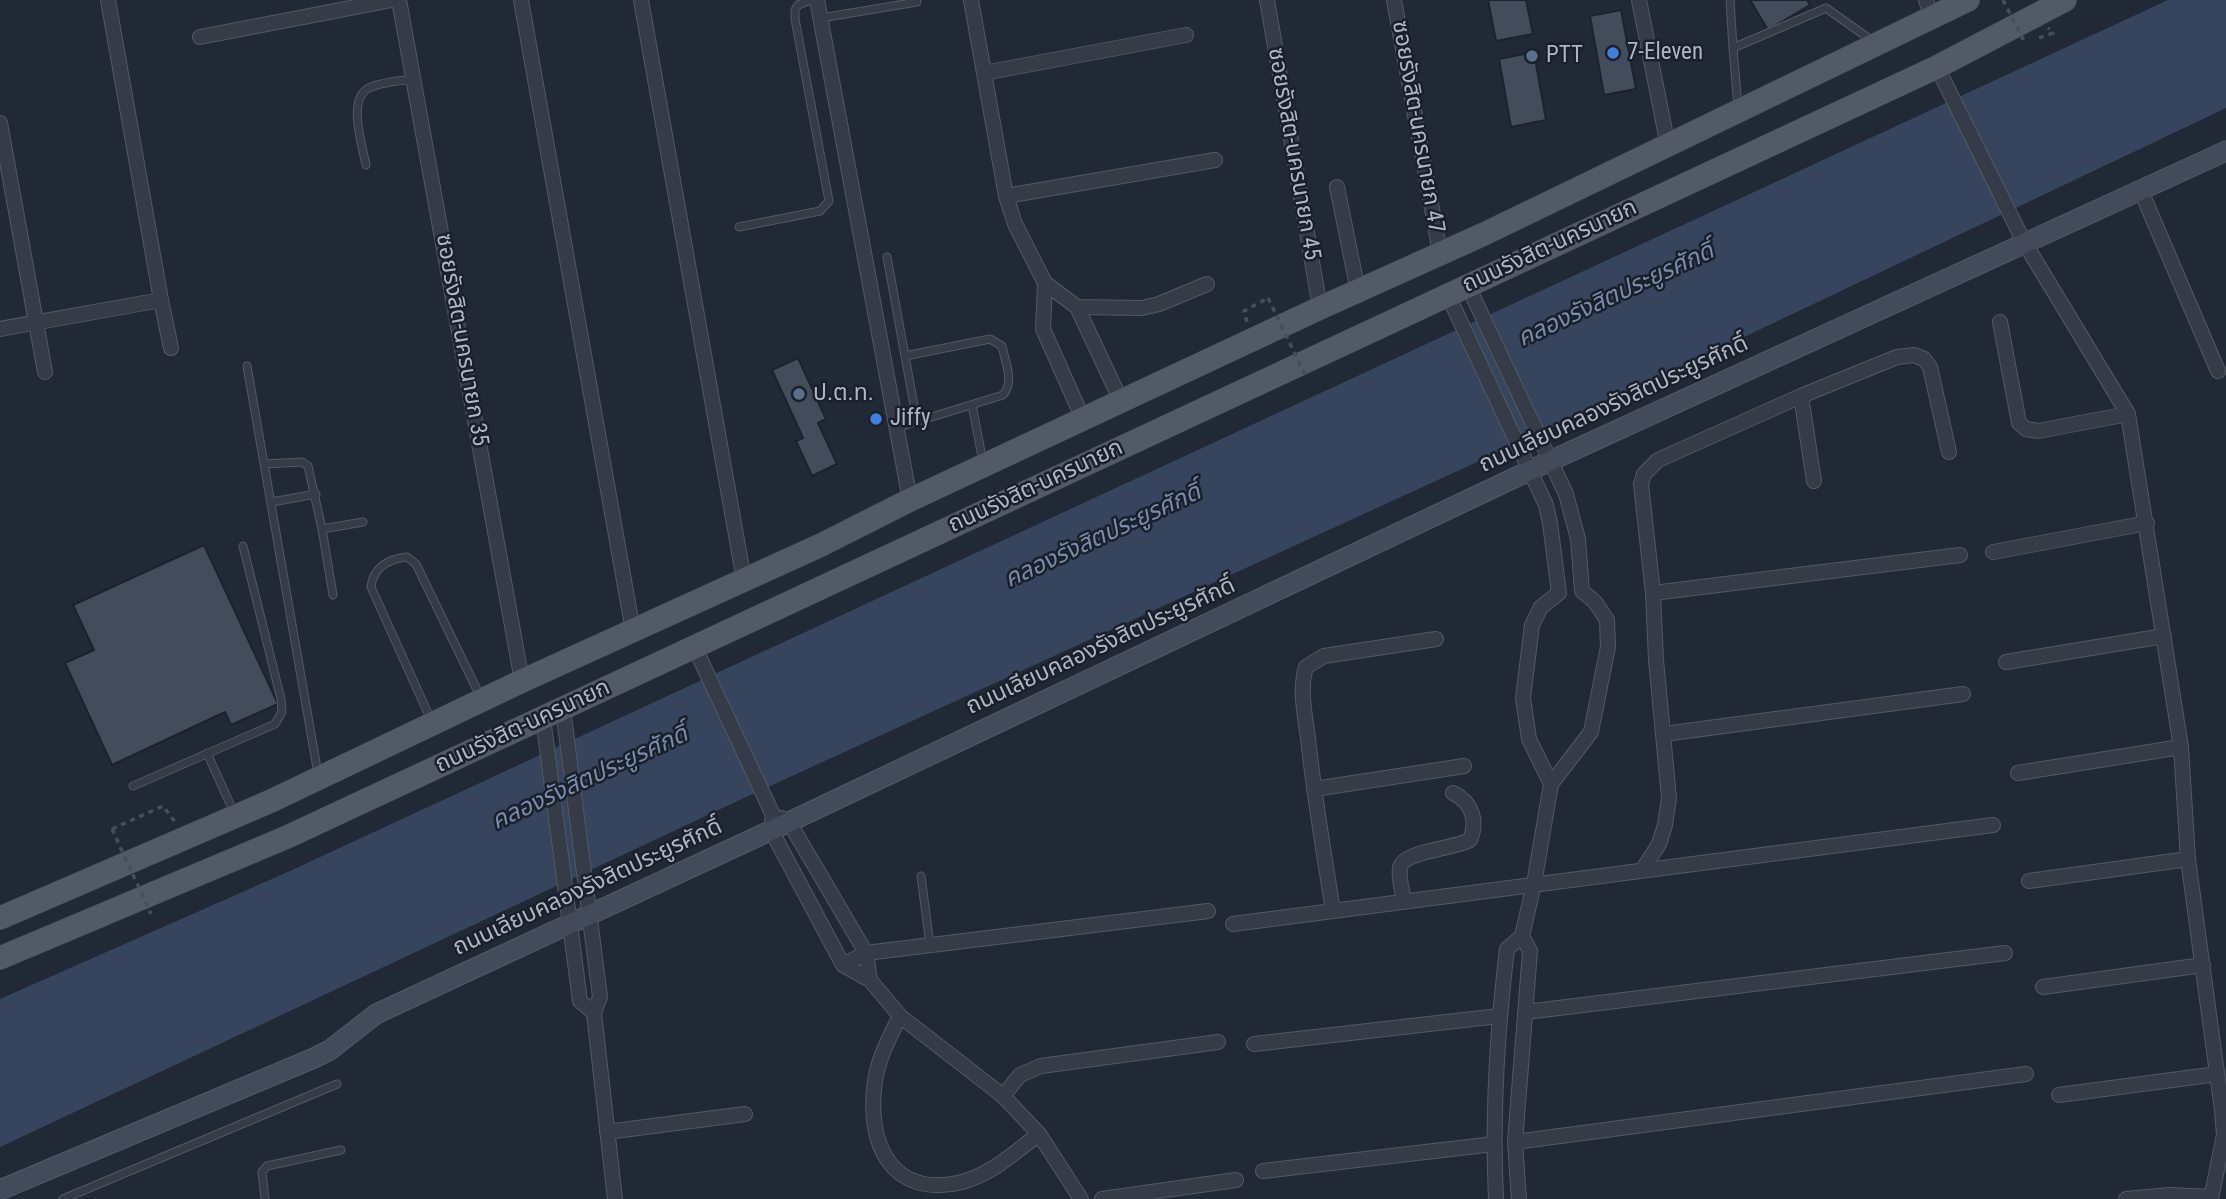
<!DOCTYPE html>
<html>
<head>
<meta charset="utf-8">
<style>
  body { margin:0 }
  canvas { display:block; background:#222936 }
</style>
</head>
<body>
<canvas width="2226" height="1199"></canvas>
<script>
const context = document.querySelector('canvas').getContext('2d');
context.lineJoin = 'round';
function fill(path, color) { context.fillStyle = color; context.fill(path, 'evenodd'); }
function strokePath(path, color, width, dash) { context.strokeStyle = color; context.lineWidth = width; context.lineCap = dash ? 'butt' : 'round'; context.setLineDash(dash || []); context.stroke(path); }
function drawText(font, color, halo, rows, align = 'center') {
  context.font = font + ' "Roboto Condensed","Noto Sans Thai",sans-serif'; context.lineWidth = 5; context.setLineDash([]); context.textBaseline = 'middle'; context.strokeStyle = halo; context.fillStyle = color; for (const [text, x, y, turn = 0] of rows) {
    context.save(); context.translate(x, y); context.rotate((+turn || 0) * Math.PI / 180); context.textAlign = isNaN(turn) ? turn : align; if (halo) context.strokeText(text, 0, 0); context.fillText(text, 0, 0); context.restore();
  }
}
const water = new Path2D(`
  M2168 0H2226V108L1584 413 744 798 0 1147V999L290 871Z`);
const building = new Path2D(`
  M1488 0H1526L1533 34 1496 41Z
  M1750 0H1807L1810 5 1768 30Z
  M1621 10 1636 89 1604 95 1590 16Z
  M1534 52 1546 120 1511 127 1499 59Z
  M798 358 826 419 818 423 837 464 812 476 796 441 803 438 772 370Z
  M204 545 278 704 231 725 225 712 112 765 65 663 94 650 73 605Z`);
const path = new Path2D(`
  M2039 38 2053 33 2048 28
  M1247 322 1244 311 1268 298
  M112 829 163 806 175 822`);
const lane = new Path2D(`
  M1730 0 1733 48
  M821 18 917 2
  M1738 107 1733 48 1826 8 1874 42
  M366 165C362 144 347 99 369 88 381 82 400 81 413 79
  M739 227 820 211 829 201 795 19V10L798 5 811 0
  M887 257 917 422
  M247 366 318 774
  M972 405 983 462
  M896 428 1003 395C1015 381 1005 362 1002 346L990 339 905 356
  M265 464 302 462 308 466 322 529 333 595
  M272 502 316 494
  M322 529 363 522
  M431 720 371 587C373 568 388 559 407 557L416 564 481 698
  M207 753 235 815
  M133 786 275 724 282 712 281 699 243 546
  M921 876 930 945
  M63 1199 337 1084
  M265 1199 262 1172 267 1166 341 1150`);
const street = new Path2D(`
  M108 0 161 300 171 348
  M399 0 522 681
  M521 0 633 631
  M641 0 744 580
  M817 0 910 500
  M971 0 1006 196 1015 224 1045 283 1077 307 1121 401
  M1267 0 1320 308
  M1394 0 1440 253
  M1639 0 1668 146
  M1926 0 1932 18
  M200 37 392 0
  M1937 67 2024 242 2128 414 2181 747 2188 859 2222 1110 2224 1135 2211 1199
  M984 73 1186 35
  M0 123 45 372
  M1337 187 1358 291
  M2141 191 2218 371
  M1006 196 1215 160
  M1045 283 1043 329 1083 419
  M1468 286 1566 494 1578 539 1582 591 1595 602 1607 620 1608 647 1591 732 1551 784 1534 884 1522 936 1507 949C1497 1032 1492 1115 1496 1199
  M1448 295 1546 505 1550 523 1559 593 1541 607 1532 625 1523 698 1529 739 1551 784
  M1077 307 1142 308 1159 304 1207 284
  M2000 322 2019 423 2026 429 2038 431 2128 414
  M0 329 161 300
  M1801 396 1814 481
  M1993 552 2147 523
  M1653 593 1960 555
  M694 646 773 815 771 830 843 965 870 980 900 1016 1003 1096 1039 1134 1081 1199
  M2006 662 2164 636
  M563 709 600 997 594 1013 615 1199
  M543 718 580 1001 594 1013
  M1664 734 1963 694
  M2018 773 2181 747
  M1314 789 1464 766
  M781 818 789 822 866 953 870 980
  M1643 869 1659 844 1665 825 1669 798 1656 660 1653 593 1641 484 1644 474 1658 460 1801 396 1897 357 1914 355 1924 359 1930 367 1949 452
  M2029 881 2188 859
  M1404 902C1403 892 1398 878 1400 868 1402 851 1454 849 1470 840 1478 821 1472 802 1453 793
  M1333 911C1324 853 1314 796 1308 738 1305 715 1299 690 1306 667L1324 656 1436 639
  M1233 924 1993 825
  M843 965 866 953 1208 911
  M2043 987 2203 965
  M1526 1012 2005 953
  M900 1016C890 1036 878 1059 875 1081 866 1142 890 1199 962 1182 992 1174 1015 1152 1039 1134
  M1254 1044 1499 1016
  M2059 1095 2217 1074
  M1003 1096 1020 1075 1041 1066 1218 1042
  M607 1132 745 1114
  M1515 1142 2026 1074
  M1263 1171 1494 1144
  M1102 1199 1236 1180
  M1519 1199 1515 1142 1530 951 1522 936
  M2126 1199 2170 1195 2211 1197`);
const secondary = new Path2D(`
  M0 1190 314 1058 330 1050 376 1014 789 822 1550 461 2226 151`);
const primary = new Path2D(`
  M0 918 271 801 522 681 821 545 910 500 1320 308 1484 234 1968 0
  M0 958 287 837 1937 67 2065 0`);
const pathBridge = new Path2D(`
  M2003 0 2025 43
  M1268 298 1306 377
  M112 829 151 914`);
const markers = [
  [1613,53,7,"#3f7fe0"],
  [1532,56,7,"#5c6f8a"],
  [799,394,7,"#5c6f8a"],
  [876,419,7,"#3f7fe0"]
];
const poiNames = [
  ["7-Eleven",1627,53],
  ["PTT",1546,56],
  ["ป.ต.ท.",813,394],
  ["Jiffy",890,419]
];
const streetNames = [
  ["ซอยรังสิต-นครนายก 47",1417,127,80],
  ["ซอยรังสิต-นครนายก 45",1293,154,80],
  ["ถนนรังสิต-นครนายก",1550,247,-25],
  ["ซอยรังสิต-นครนายก 35",461,340,80],
  ["ถนนเลียบคลองรังสิตประยูรศักดิ์",1614,405,-25],
  ["ถนนรังสิต-นครนายก",1036,487,-25],
  ["ถนนเลียบคลองรังสิตประยูรศักดิ์",1101,647,-25],
  ["ถนนรังสิต-นครนายก",523,727,-25],
  ["ถนนเลียบคลองรังสิตประยูรศักดิ์",588,888,-25]
];
const waterNames = [
  ["คลองรังสิตประยูรศักดิ์",1616,296,-25],
  ["คลองรังสิตประยูรศักดิ์",1103,537,-25],
  ["คลองรังสิตประยูรศักดิ์",590,779,-25]
];
fill(water, '#36445d');
fill(building, '#434c5b');
strokePath(building, '#1c222d', 2);
strokePath(lane, '#525965', 9);
strokePath(street, '#525965', 16);
strokePath(secondary, '#525965', 21);
strokePath(primary, '#3e4450', 24);
strokePath(path, '#415155', 3.5, [5, 5]);
strokePath(lane, '#353b47', 7);
strokePath(street, '#353b47', 14);
strokePath(secondary, '#434a5a', 19);
strokePath(primary, '#535a67', 23);
strokePath(pathBridge, '#415155', 3.5, [5, 5]);
for (const [x, y, r, color] of markers) { const dot = new Path2D(); dot.arc(x, y, r, 0, 2 * Math.PI); context.fillStyle = color; context.fill(dot); strokePath(dot, '#1a202b', 2.5); }
drawText('23px', '#afb6c3', '#1a202b', poiNames, 'left');
drawText('23px', '#afb6c3', '#1a202b', streetNames);
drawText('italic 24px', '#798baa', '#1a202b', waterNames);
</script>
</body>
</html>
